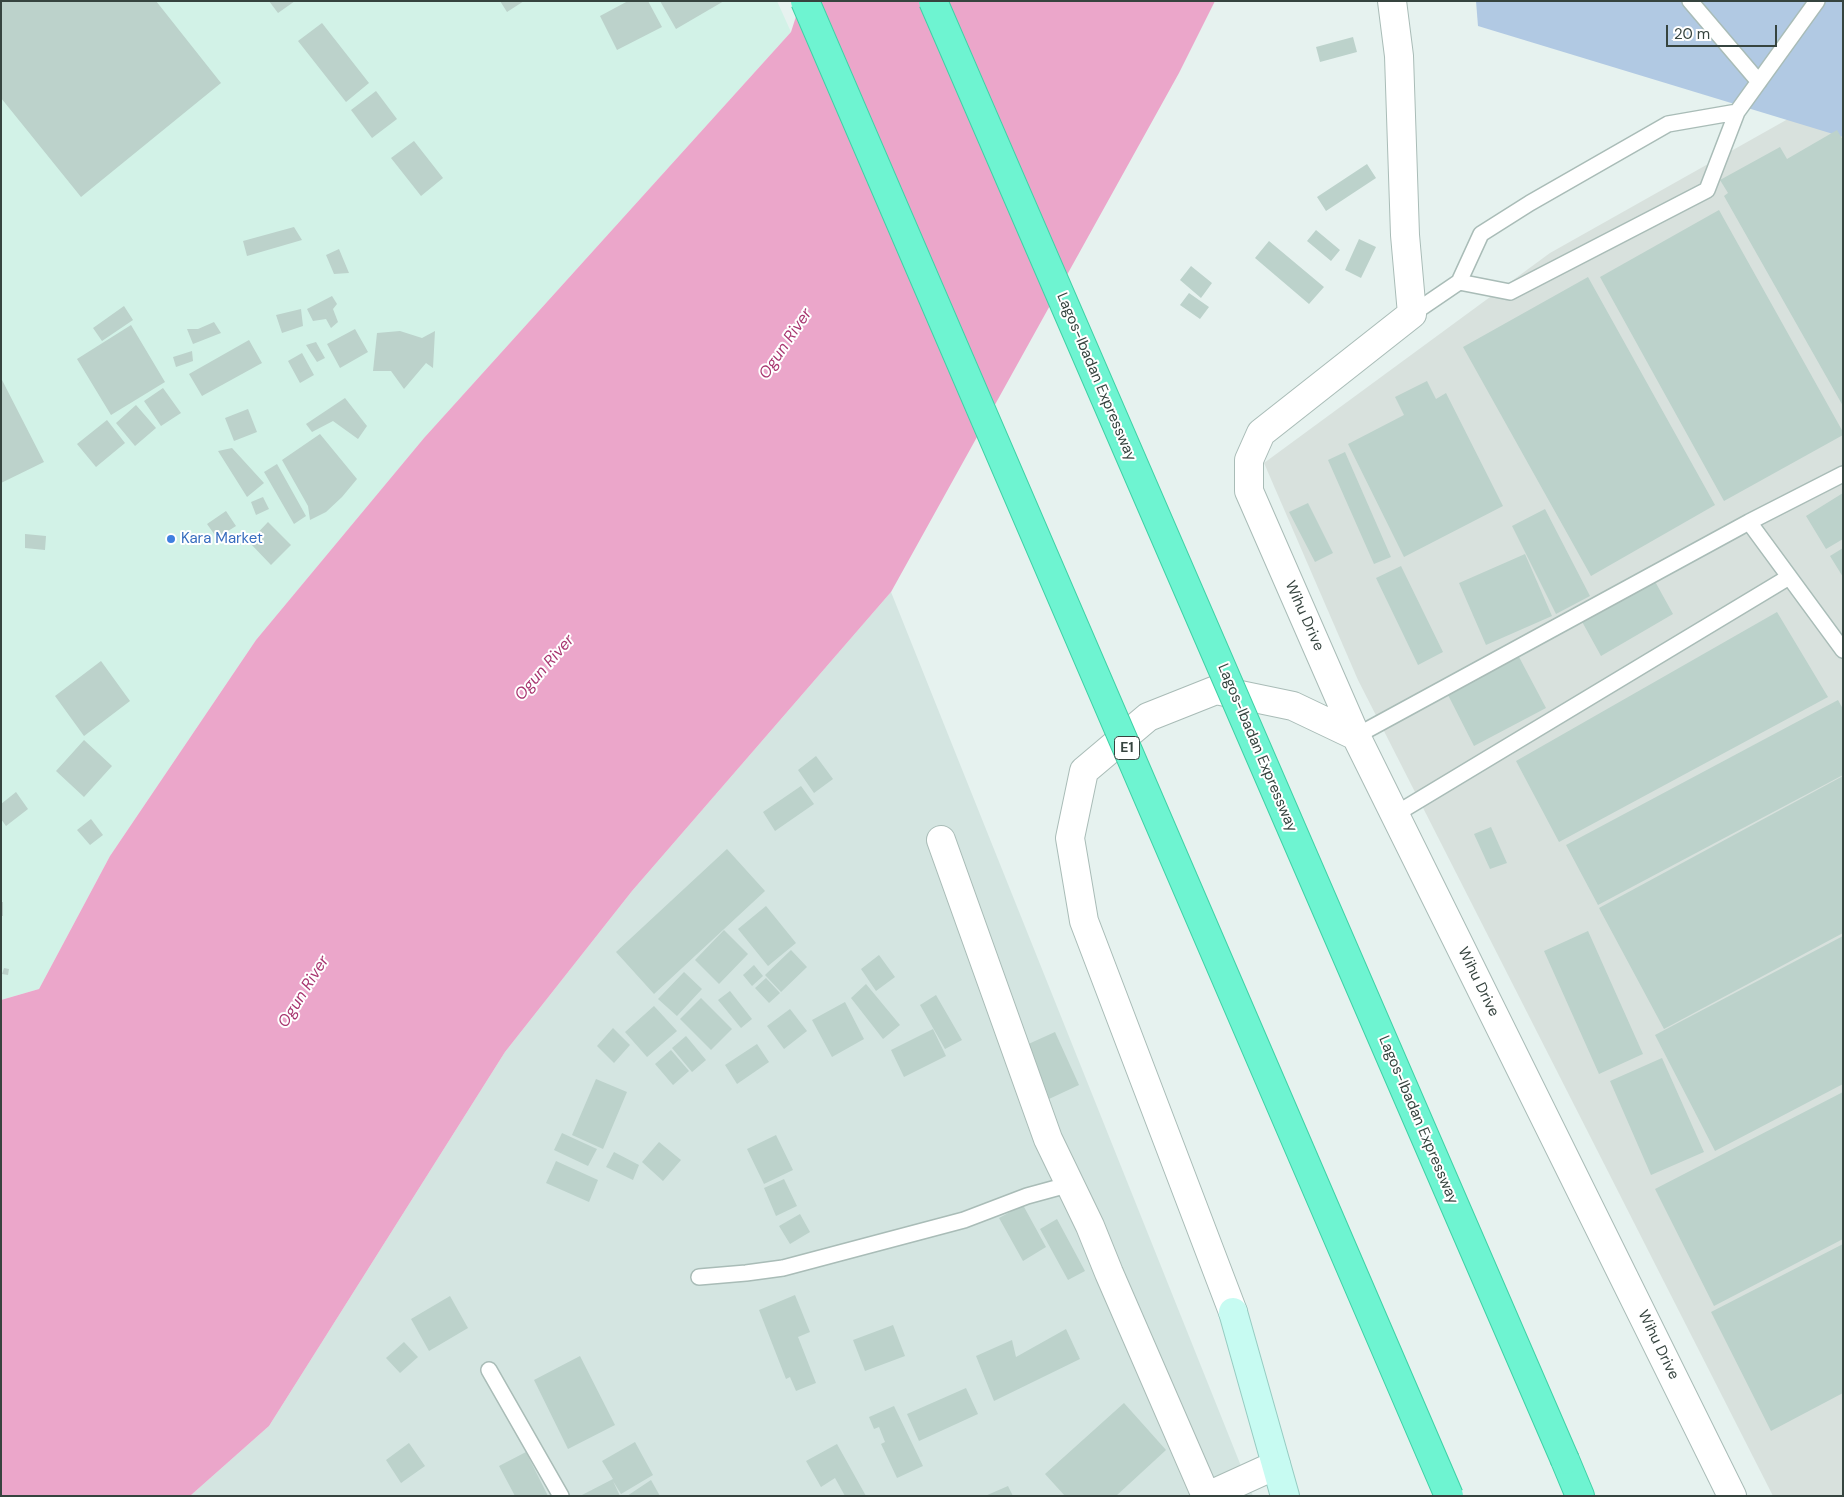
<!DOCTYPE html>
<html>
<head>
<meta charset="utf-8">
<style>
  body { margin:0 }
  #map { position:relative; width:1844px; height:1497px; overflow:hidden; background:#e6f2ef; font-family:"DM Sans",sans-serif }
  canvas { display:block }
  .frame { position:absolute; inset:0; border:2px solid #36443f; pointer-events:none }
  .scale { position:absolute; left:1666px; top:25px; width:111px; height:22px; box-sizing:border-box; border:2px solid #36443f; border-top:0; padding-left:6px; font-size:15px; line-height:18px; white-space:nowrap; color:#36443f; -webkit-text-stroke:4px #fff; paint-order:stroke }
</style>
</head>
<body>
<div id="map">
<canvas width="1844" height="1497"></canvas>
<div class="frame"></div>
<div class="scale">20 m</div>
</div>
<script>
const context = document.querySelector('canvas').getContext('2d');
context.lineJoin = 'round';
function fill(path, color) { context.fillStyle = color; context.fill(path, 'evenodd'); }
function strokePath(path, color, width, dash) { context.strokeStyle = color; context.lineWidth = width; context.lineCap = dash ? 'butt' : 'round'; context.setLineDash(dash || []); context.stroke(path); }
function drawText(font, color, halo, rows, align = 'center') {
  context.font = font + ' "DM Sans",sans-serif'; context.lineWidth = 4; context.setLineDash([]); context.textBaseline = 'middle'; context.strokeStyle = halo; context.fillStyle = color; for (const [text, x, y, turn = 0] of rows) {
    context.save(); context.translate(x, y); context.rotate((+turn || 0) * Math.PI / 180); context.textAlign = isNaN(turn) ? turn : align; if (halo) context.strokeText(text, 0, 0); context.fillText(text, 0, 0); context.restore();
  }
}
const residential = new Path2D(`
  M891 592 1253 1496H190L269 1426 505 1052 632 891Z`);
const commercial = new Path2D(`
  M1 1H777L791 32 424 438 256 640 110 856 39 989 1 1000Z`);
const industrial = new Path2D(`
  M1843 88V1496H1773L1358 680 1264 463 1550 253Z`);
const green = new Path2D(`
  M1476 1H1843V137L1478 26Z`);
const water = new Path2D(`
  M801 1H1215L1179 73 891 592 632 891 505 1052 269 1426 190 1496H1V1000L39 989 110 856 256 640 424 438 791 32Z`);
const building = new Path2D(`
  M1 1H156L221 83 81 197 1 98Z
  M269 1H295L278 13Z
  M500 1H524L507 12Z
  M628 1H648L662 27 617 50 600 16Z
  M660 1H724L676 29Z
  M322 23 369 83 346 102 298 41Z
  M1353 37 1357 52 1320 62 1316 47Z
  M376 91 397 119 372 138 351 110Z
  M1837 130 1843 140V406L1724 196 1728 193 1720 180 1780 147 1787 159Z
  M414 141 443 178 421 196 391 158Z
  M1367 164 1376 178 1326 211 1317 197Z
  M1719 210 1843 432V435L1724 501 1600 277Z
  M294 227 302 240 247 256 243 241Z
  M1316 230 1340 250 1331 261 1307 241Z
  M1359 239 1376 247 1361 278 1345 270Z
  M1269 241 1324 287 1309 304 1255 258Z
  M339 249 349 273 334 274 326 255Z
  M1191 266 1212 283 1201 298 1180 280Z
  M1588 277 1715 505 1591 576 1463 347Z
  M1189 293 1209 307 1200 319 1180 305Z
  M332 296 337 304 333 309 338 322 331 328 326 319 313 321 307 309Z
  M124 306 133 320 102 341 93 328Z
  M301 309 303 326 282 333 276 315Z
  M214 322 221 333 193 344 187 329H198Z
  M131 325 165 382 111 415 77 359Z
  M355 329 368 352 340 368 327 344Z
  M400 331 422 338 435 331 433 368 426 363 404 389 391 371H373L377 333Z
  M249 340 262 363 202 396 189 374Z
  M316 342 325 358 317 362 306 345Z
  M192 351 193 361 176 367 173 357Z
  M302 353 314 375 300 383 288 361Z
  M1 378 44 462 1 483Z
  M1427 381 1436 399 1446 393 1503 506 1404 557 1348 444 1404 415 1395 397Z
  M163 388 181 413 161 426 144 401Z
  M345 398 367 426 358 439 333 421 312 432 306 424Z
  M136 405 156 428 135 446 116 423Z
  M248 409 257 432 234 441 225 418Z
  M107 420 125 443 96 467 77 444Z
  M320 434 357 479 342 497 326 512 310 520 308 506 282 460Z
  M232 448 264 483 247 497 218 451Z
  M1345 452 1391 557 1374 564 1328 460Z
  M277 464 306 516 294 524 264 472Z
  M1843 493V539L1826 549 1806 516Z
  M263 497 269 509 256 515 251 502Z
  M1308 503 1333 553 1315 562 1289 512Z
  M1545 509 1590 596 1556 614 1512 526Z
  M226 511 236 526 217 538 207 524Z
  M268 522 291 545 271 565 249 542Z
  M25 534 46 536 45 550 25 548Z
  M1843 548V577L1830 556Z
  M1525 554 1552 616 1486 645 1459 583Z
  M1401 566 1443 652 1418 665 1376 578Z
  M1652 576 1673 614 1601 656 1580 618Z
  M1777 612 1828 697 1559 842 1516 761Z
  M1519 657 1546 708 1474 746 1448 695Z
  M101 661 130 701 84 736 55 696Z
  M1838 700 1843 709V775L1598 905 1566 845Z
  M84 740 112 766 84 797 56 771Z
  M816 756 833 779 814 793 798 770Z
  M1843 776V933L1664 1029 1599 908Z
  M801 786 814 804 775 831 763 812Z
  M16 792 28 809 6 826 1 819V804Z
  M91 819 103 835 90 845 77 830Z
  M1491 827 1507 863 1490 869 1474 834Z
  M727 849 765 891 654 994 616 952Z
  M1 902H3V916H1Z
  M766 906 796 943 768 966 738 929Z
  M724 930 748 954 719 984 695 960Z
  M1588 931 1643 1054 1599 1074 1544 951Z
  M1843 936V1084L1715 1151 1655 1035Z
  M791 950 807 967 781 992 765 975Z
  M879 955 895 977 876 991 861 969Z
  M754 965 763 976 752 986 743 975Z
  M4 968 9 969 8 975 2 974Z
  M684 972 702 989 677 1016 658 999Z
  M766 978 780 993 769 1003 755 988Z
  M866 984 900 1025 883 1039 851 998Z
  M730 991 752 1019 741 1028 718 1000Z
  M936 995 962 1040 945 1049 920 1005Z
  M701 998 732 1029 711 1050 680 1019Z
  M845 1002 864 1039 832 1057 812 1020Z
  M654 1006 677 1031 647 1057 625 1032Z
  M790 1009 807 1031 784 1049 767 1026Z
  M613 1028 630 1045 614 1063 597 1046Z
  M933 1029 946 1056 904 1077 891 1050Z
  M1055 1032 1079 1085 1049 1099 1024 1046Z
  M686 1036 706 1060 692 1072 672 1048Z
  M757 1044 769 1062 737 1084 725 1065Z
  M671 1050 689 1071 673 1085 655 1064Z
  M1662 1058 1704 1152 1651 1175 1610 1081Z
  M596 1079 627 1092 603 1149 572 1135Z
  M1843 1092V1239L1714 1306 1655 1189Z
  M562 1133 597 1149 588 1166 554 1150Z
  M776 1135 793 1170 764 1184 747 1149Z
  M659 1142 681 1160 663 1181 642 1162Z
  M614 1152 639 1165 633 1180 606 1167Z
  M556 1161 598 1180 589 1202 546 1183Z
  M784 1179 797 1206 776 1216 764 1188Z
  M1023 1205 1046 1247 1023 1261 999 1218Z
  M800 1214 810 1232 790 1244 779 1226Z
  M1057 1219 1085 1271 1068 1280 1040 1229Z
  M1843 1244V1393L1771 1431 1711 1312Z
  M795 1295 810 1332 798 1337 816 1383 796 1391 790 1377 786 1379 759 1310Z
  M450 1296 468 1328 429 1351 411 1319Z
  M893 1325 905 1356 865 1371 853 1340Z
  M1066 1329 1080 1359 994 1401 976 1356 1012 1340 1016 1357Z
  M404 1342 418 1357 400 1373 386 1358Z
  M580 1356 615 1425 568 1449 534 1380Z
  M966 1388 978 1414 919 1441 907 1414Z
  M1124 1403 1166 1450 1116 1496H1065L1045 1474Z
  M894 1406 923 1466 897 1478 881 1444 885 1442 879 1427 874 1429 869 1417Z
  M635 1442 653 1475 621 1494 613 1481 620 1496H580L613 1479 602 1461Z
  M409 1443 425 1466 401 1483 386 1460Z
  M837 1444 866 1496H845L835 1478 821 1487 806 1461Z
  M526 1452 548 1496H515L499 1466Z
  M651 1480 660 1496H627Z
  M1008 1486 1013 1496H985Z`);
const lane = new Path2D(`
  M1690 1 1759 82
  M1737 112 1817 1
  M1412 314 1459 282 1481 234 1530 203 1668 124 1737 112 1707 190 1510 292 1459 282
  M1749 522 1843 650
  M1356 736 1749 522 1843 474
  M1394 815 1789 577
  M699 1277 746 1273 783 1268 964 1220 1027 1196 1071 1184
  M489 1370 561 1496`);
const street = new Path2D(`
  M1392 1 1399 56 1405 235 1412 314 1261 433 1249 460V491L1356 736 1732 1496
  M941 840 1048 1139 1090 1226 1109 1273 1206 1496
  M1233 1312 1084 921 1070 838 1084 771 1148 717 1216 690 1293 706 1356 736
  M1208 1496 1276 1465`);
const secondary = new Path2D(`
  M1233 1312 1285 1496`);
const highway = new Path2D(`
  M1565 1460 1580 1496`);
const highwayBridge = new Path2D(`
  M805 1 1449 1496
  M933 1 1565 1460`);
const markers = [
  [171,539,5,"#3f7fe0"]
];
const shields = [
  [1127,748,25]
];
const shieldNames = [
  ["E1",1127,748]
];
const streetNames = [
  ["Lagos-Ibadan Expressway",1096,377,67],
  ["Wihu Drive",1304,616,66],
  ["Lagos-Ibadan Expressway",1257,748,67],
  ["Wihu Drive",1478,982,64],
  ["Lagos-Ibadan Expressway",1418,1120,67],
  ["Wihu Drive",1658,1345,64]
];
const shopNames = [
  ["Kara Market",181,539]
];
const waterNames = [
  ["Ogun River",786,344,-56],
  ["Ogun River",545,668,-49],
  ["Ogun River",304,992,-58]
];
fill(residential, '#d4e5e1');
fill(commercial, '#d2f2e7');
fill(industrial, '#d8e1dd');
fill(green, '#b1c9e3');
fill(water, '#eba6ca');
fill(building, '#bcd2cb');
strokePath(lane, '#a9bcb7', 18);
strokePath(street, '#a9bcb7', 30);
strokePath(secondary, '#96ccc2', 30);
strokePath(highway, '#3fd2a6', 30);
strokePath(lane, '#fff', 15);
strokePath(street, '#fff', 28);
strokePath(secondary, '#c7fbf2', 28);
strokePath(highway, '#6ef4d1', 28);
strokePath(highwayBridge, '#3fd2a6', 30, []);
strokePath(highwayBridge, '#6ef4d1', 28);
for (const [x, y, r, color] of markers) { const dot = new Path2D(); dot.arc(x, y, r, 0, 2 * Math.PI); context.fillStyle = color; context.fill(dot); strokePath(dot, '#fff', 2); }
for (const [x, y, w] of shields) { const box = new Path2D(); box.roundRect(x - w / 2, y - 11.5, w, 23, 4); context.fillStyle = '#fff'; context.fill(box); strokePath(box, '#36443f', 1); }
drawText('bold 14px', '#36443f', null, shieldNames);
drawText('15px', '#36443f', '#fff', streetNames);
drawText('15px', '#366cbe', '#fff', shopNames, 'left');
drawText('italic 16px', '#a83670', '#fff', waterNames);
</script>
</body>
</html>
